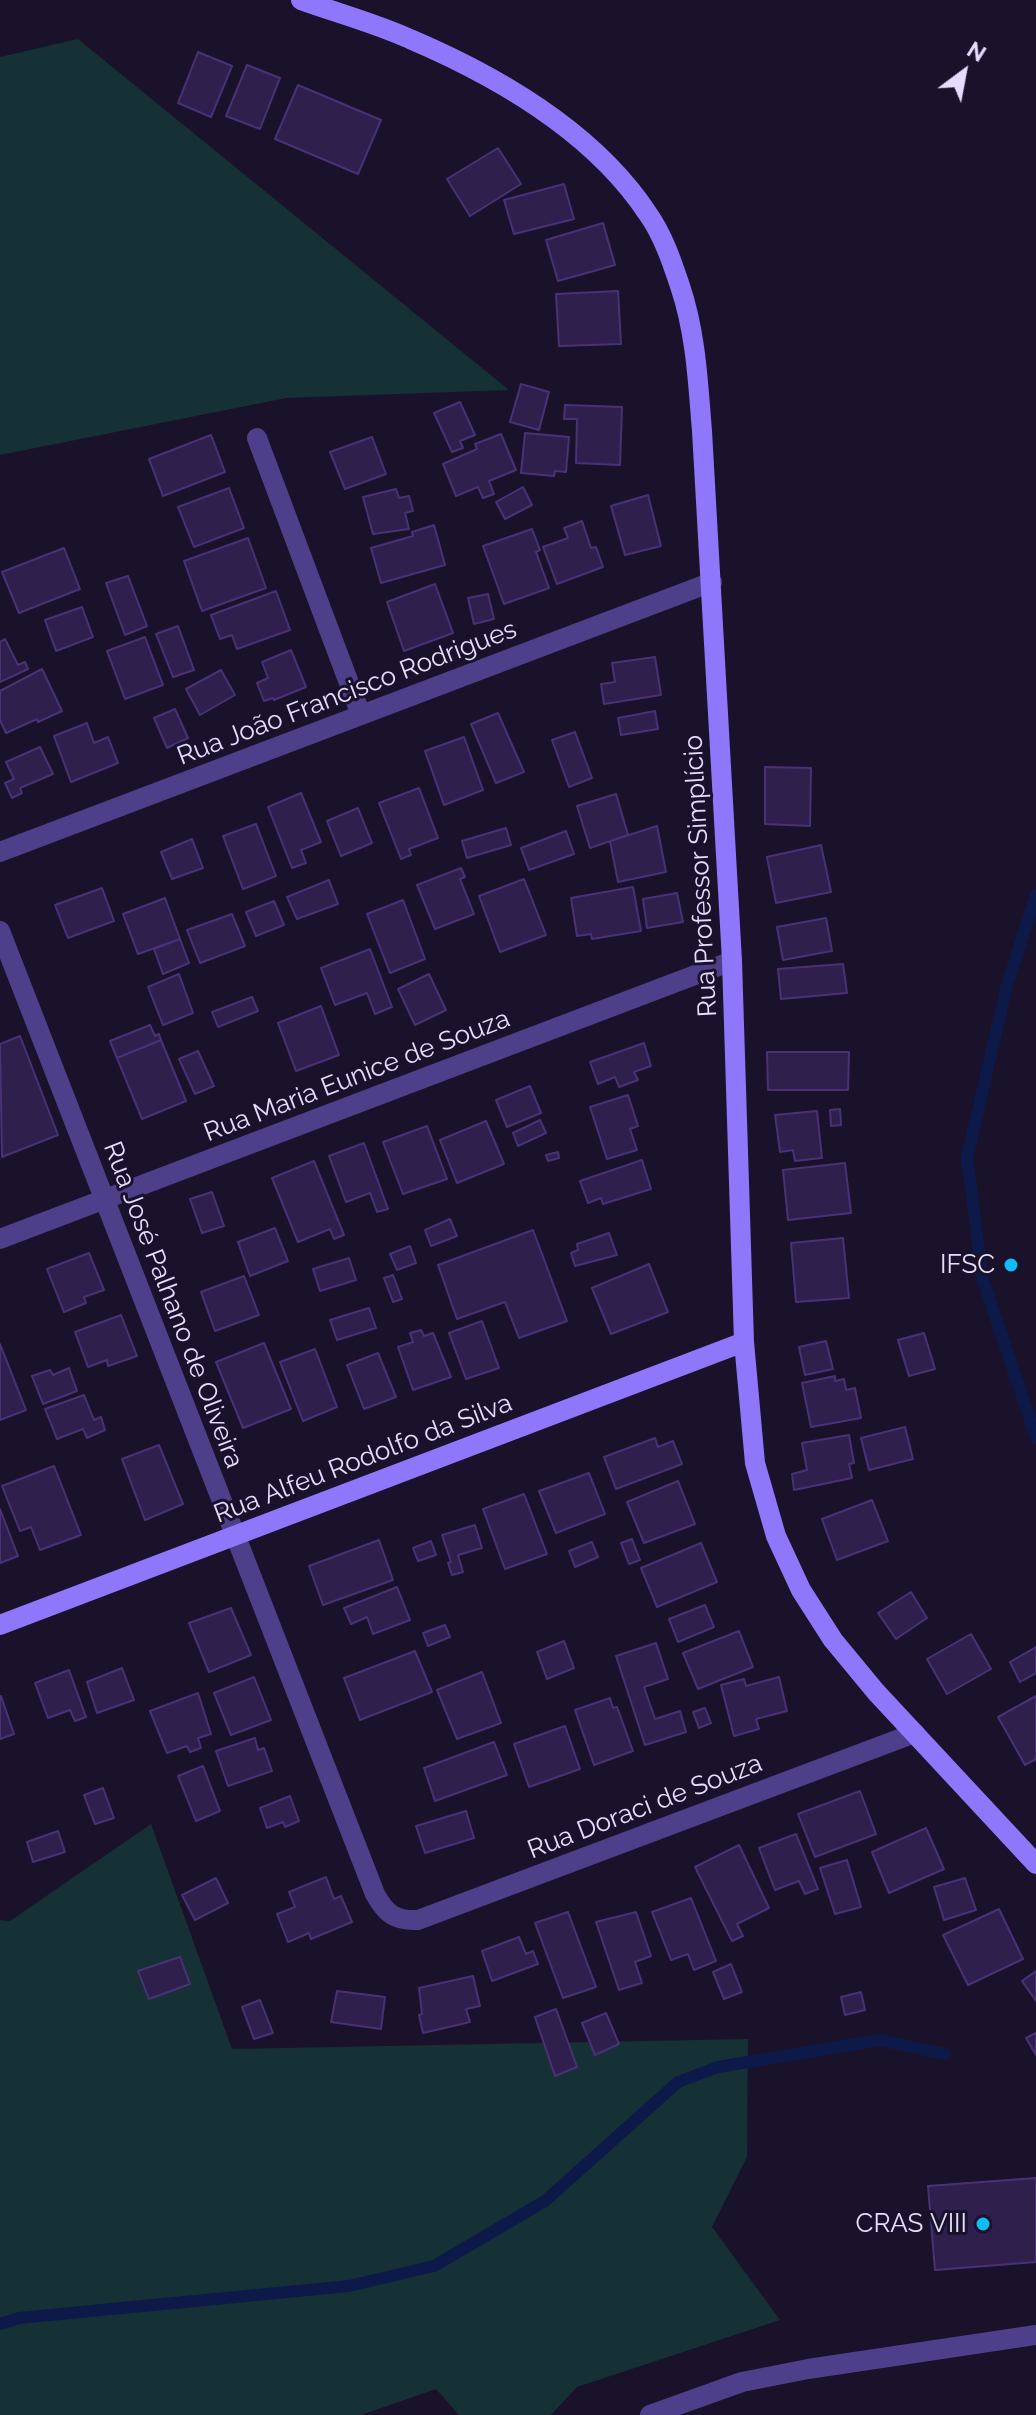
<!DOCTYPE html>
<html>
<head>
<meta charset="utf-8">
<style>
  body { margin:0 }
  #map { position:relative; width:1036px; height:2415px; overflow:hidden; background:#1a122b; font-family:Raleway,sans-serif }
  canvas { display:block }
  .north { position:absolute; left:924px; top:32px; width:80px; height:80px; -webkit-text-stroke:6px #1a122b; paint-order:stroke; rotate:32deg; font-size:22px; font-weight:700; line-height:32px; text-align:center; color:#e6ddfe }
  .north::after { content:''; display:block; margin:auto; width:28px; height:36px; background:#e6ddfe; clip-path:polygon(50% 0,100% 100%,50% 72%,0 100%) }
</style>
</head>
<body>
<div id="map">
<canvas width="1036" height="2415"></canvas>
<div class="north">N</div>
</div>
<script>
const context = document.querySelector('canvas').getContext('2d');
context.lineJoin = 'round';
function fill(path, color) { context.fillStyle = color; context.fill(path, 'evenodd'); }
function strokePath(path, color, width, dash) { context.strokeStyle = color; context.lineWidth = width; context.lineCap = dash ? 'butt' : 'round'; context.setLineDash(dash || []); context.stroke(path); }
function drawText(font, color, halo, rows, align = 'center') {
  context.font = font + ' Raleway,sans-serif'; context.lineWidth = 6; context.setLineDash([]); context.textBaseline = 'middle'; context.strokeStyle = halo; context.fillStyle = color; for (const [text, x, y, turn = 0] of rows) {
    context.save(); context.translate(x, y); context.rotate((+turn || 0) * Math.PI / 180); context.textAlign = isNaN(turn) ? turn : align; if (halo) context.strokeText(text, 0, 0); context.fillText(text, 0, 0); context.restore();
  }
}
const green = new Path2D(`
  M78 39 509 390 286 398 0 455V57Z
  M151 1824 232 2049 748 2039 747 2157 712 2227 780 2320 577 2387 551 2415H459L436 2389 361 2415H0V1920L10 1921Z`);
const stream = new Path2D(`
  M1036 895 1007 985 967 1158 983 1280 1036 1438
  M0 2324 19 2318 349 2286 434 2266 545 2201 678 2082 718 2067 879 2040 945 2054`);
const building = new Path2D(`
  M198 52 232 66 211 117 178 103Z
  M247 65 280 78 260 129 226 116Z
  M298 85 381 120 358 174 275 139Z
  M498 148 521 184 470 216 447 179Z
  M564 184 574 219 514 234 504 200Z
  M603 223 615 265 558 281 546 240Z
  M618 291 621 344 559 346 556 294Z
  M521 384 549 392 539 430 510 422Z
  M460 402 475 435 460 441 463 448 452 452 434 413Z
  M565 405 622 407 620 465 576 463 577 419H564Z
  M525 433 569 437 566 472 555 471 554 476 521 473Z
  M501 434 516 470 489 481 494 494 483 498 478 487 456 496 443 464 477 449 475 444Z
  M211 435 225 472 163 496 149 459Z
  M372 437 386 474 345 489 330 452Z
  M523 487 532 505 505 519 496 502Z
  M229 488 244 528 194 547 178 507Z
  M396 489 399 498 409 496 413 511 405 513 409 529 373 534 363 497Z
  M648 495 661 546 625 555 611 506Z
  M582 521 591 548 596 547 603 567 557 584 543 547 568 538 564 528Z
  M434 525 445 565 381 583 371 548 413 536 412 532Z
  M532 529 540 550 536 552 549 588 504 604 483 546Z
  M248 538 266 588 202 611 184 561Z
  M64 548 80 589 19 613 2 572Z
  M128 576 147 626 125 635 106 583Z
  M435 584 453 633 404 651 387 602Z
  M276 591 290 630 237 649 232 635 220 639 211 615Z
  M488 594 494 619 474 624 468 598Z
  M82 607 93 637 56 651 45 620Z
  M178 626 194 670 173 677 156 634Z
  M145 637 163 685 125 699 107 651Z
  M5 639 18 665 25 662 28 669 0 682V642Z
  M291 650 306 687 274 700 273 698 264 701 257 683 268 678 262 662Z
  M655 657 661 695 604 704 601 684 615 682 612 663Z
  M42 669 62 711 38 722 37 719 6 733 0 720V691Z
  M221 670 235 695 200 715 186 689Z
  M175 709 188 738 167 748 154 718Z
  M655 711 658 729 621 735 618 718Z
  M498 713 524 772 496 783 471 724Z
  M87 723 94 743 108 737 118 763 71 782 54 736Z
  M575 732 592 778 569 787 552 740Z
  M464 737 483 790 444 805 425 751Z
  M40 747 53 774 20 788 22 793 12 798 5 783 14 779 6 762Z
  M765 767 811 768 810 826 765 824Z
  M419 788 438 838 409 849 411 855 401 859 379 803Z
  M301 793 321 842 301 850 306 863 292 868 268 807Z
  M616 794 628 835 590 848 577 806Z
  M358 808 372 843 341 856 327 821Z
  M256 824 276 876 243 889 223 836Z
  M657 826 666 872 618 882 610 841Z
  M506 828 511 845 467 858 462 841Z
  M566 831 574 854 529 870 521 848Z
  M192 839 203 868 172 879 161 852Z
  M821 845 831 892 776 903 767 857Z
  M461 868 465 877 460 879 474 914 435 929 417 885Z
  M524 879 546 935 500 952 479 896Z
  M329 880 338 904 297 919 287 897Z
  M633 887 641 931 592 939 591 934 577 936 571 898Z
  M102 888 114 921 68 938 55 905Z
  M677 893 683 922 647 928 643 899Z
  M165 898 180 939 138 954 123 914Z
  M403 900 425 959 390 973 367 914Z
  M274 901 284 925 256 936 246 912Z
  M232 914 245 946 200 963 187 930Z
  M826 918 832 951 783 960 777 927Z
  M180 939 189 963 163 974 154 949Z
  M370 949 392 1007 375 1014 367 993 335 1005 321 968Z
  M843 964 847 993 781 999 778 969Z
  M179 974 193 1013 163 1025 148 987Z
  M429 974 446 1010 415 1025 398 989Z
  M252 997 258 1011 218 1027 212 1012Z
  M321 1006 339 1055 296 1071 278 1023Z
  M150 1025 155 1036 159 1034 161 1040 117 1058 110 1041Z
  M20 1036 58 1135 2 1157 0 1044Z
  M161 1040 186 1101 142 1119 117 1058Z
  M644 1043 651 1066 634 1072 638 1080 619 1087 615 1077 598 1084 590 1062Z
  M198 1051 214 1086 195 1094 179 1059Z
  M767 1052H849L848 1090H768Z
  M530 1086 541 1113 507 1127 496 1100Z
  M628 1095 638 1126 630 1129 637 1150 607 1159 590 1107Z
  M840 1109 841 1125 831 1126 830 1110Z
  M817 1111 822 1158 795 1161 793 1150 780 1152 775 1115Z
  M540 1120 546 1133 518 1146 513 1133Z
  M486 1121 504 1164 457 1183 440 1140Z
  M427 1126 447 1179 403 1194 383 1142Z
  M364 1143 388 1209 377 1212 370 1193 346 1202 329 1156Z
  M558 1152 559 1158 548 1161 546 1155Z
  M642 1160 651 1189 603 1204 601 1198 588 1203 580 1181Z
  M314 1161 344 1235 334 1239 330 1229 298 1242 272 1178Z
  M845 1163 851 1213 788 1220 783 1170Z
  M212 1192 224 1226 202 1233 190 1199Z
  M450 1219 457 1236 431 1246 425 1230Z
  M275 1228 288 1261 250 1276 238 1242Z
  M533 1230 567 1321 519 1338 505 1302 457 1319 438 1265Z
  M609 1233 617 1255 575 1266 571 1253 578 1250 577 1244Z
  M843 1238 849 1298 796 1302 791 1243Z
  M410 1246 416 1263 397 1270 390 1254Z
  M89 1253 104 1290 84 1297 86 1303 64 1312 47 1269Z
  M349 1258 356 1280 320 1291 313 1269Z
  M649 1264 668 1312 611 1334 592 1288Z
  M393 1275 402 1299 393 1302 384 1278Z
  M244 1276 259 1315 215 1331 201 1292Z
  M369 1308 376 1328 337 1340 330 1320Z
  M121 1315 137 1356 108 1366 107 1360 88 1367 75 1332Z
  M482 1321 499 1368 466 1379 449 1333Z
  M421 1330 424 1336 433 1333 451 1377 413 1390 398 1347 413 1342 410 1333Z
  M924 1333 935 1369 909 1376 898 1340Z
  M826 1341 833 1369 805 1375 799 1347Z
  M264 1343 291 1409 243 1428 216 1362Z
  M0 1344 26 1410 0 1420Z
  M315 1349 337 1407 303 1421 280 1362Z
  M378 1353 396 1397 364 1409 347 1365Z
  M69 1368 77 1391 43 1404 32 1376 50 1370 53 1375Z
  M835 1376V1381L844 1379 846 1390 855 1388 861 1418 811 1427 802 1383Z
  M84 1395 94 1420 101 1417 105 1430 87 1438 83 1429 57 1439 45 1409Z
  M905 1427 913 1459 869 1470 861 1438Z
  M849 1435 854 1463 849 1464 852 1478 794 1490 792 1474 807 1470 802 1443Z
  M655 1438 658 1447 673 1441 682 1464 616 1489 604 1457Z
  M159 1445 183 1504 145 1520 122 1459Z
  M54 1466 81 1535 40 1550 31 1527 20 1531 2 1486Z
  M589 1473 605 1514 556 1533 539 1491Z
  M678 1481 695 1524 644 1543 627 1502Z
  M524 1494 547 1554 505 1569 483 1509Z
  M872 1500 888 1541 837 1560 822 1519Z
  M0 1509 18 1556 0 1563Z
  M475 1525 482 1548 458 1555 463 1572 452 1575 448 1563 451 1562 442 1535Z
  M632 1539 640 1560 629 1564 621 1543Z
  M379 1540 393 1580 323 1605 309 1566Z
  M431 1541 436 1555 418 1561 413 1548Z
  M592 1542 598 1557 575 1567 569 1551Z
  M701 1543 717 1582 657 1607 641 1568Z
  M397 1587 410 1620 373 1634 367 1617 351 1624 344 1608Z
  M911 1592 927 1618 896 1639 878 1613Z
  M705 1605 714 1627 678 1642 669 1619Z
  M231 1608 251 1655 209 1672 189 1623Z
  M445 1625 450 1637 428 1646 423 1633Z
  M739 1631 753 1667 698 1689 683 1653Z
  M971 1634 991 1669 947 1694 927 1659Z
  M564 1641 574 1668 547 1679 537 1652Z
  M656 1643 668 1679 644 1687 655 1719 680 1711 686 1732 645 1745 616 1656Z
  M1036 1647V1673L1020 1682 1010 1662Z
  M415 1651 432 1692 360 1720 344 1678Z
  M122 1668 134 1700 97 1713 87 1682Z
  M69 1670 86 1717 75 1721 70 1710 48 1718 35 1683Z
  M482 1672 501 1723 457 1739 437 1690Z
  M254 1677 271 1720 231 1735 214 1693Z
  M779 1677 787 1711 756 1719 759 1729 734 1736 721 1685 744 1679 746 1686Z
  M198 1693 211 1734 198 1738 201 1748 190 1752 187 1746 167 1753 150 1711Z
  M1 1696 14 1734 0 1739V1697Z
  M1036 1696V1759L1025 1765 998 1717Z
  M610 1698 613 1708 617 1707 633 1751 594 1765 575 1710Z
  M705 1708 711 1723 699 1728 693 1712Z
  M565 1726 580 1769 529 1787 514 1744Z
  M255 1738 258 1750 264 1748 272 1771 228 1786 216 1751Z
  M494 1742 507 1775 435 1801 424 1768Z
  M203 1766 220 1811 196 1821 178 1776Z
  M103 1788 114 1818 95 1824 84 1795Z
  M860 1791 876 1834 815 1857 798 1814Z
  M290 1796 299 1821 285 1827 283 1822 267 1828 260 1808Z
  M466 1811 474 1838 425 1853 416 1826Z
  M926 1828 944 1869 889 1893 872 1852Z
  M58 1831 65 1852 33 1862 27 1842Z
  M796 1834 818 1889 805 1894 799 1881 775 1890 759 1848Z
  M739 1845 769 1908 737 1924 743 1936 732 1941 695 1867Z
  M847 1860 861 1907 835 1914 820 1868Z
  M326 1877 334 1899 341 1896 352 1922 311 1939 309 1933 288 1942 277 1914 295 1907 289 1892Z
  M216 1878 228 1903 195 1920 182 1895Z
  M965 1878 976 1910 944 1920 934 1887Z
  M691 1898 716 1961 694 1970 688 1954 671 1960 652 1912Z
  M999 1909 1023 1959 968 1985 943 1935Z
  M568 1912 596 1987 563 1998 535 1923Z
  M636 1912 651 1956 635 1962 642 1983 619 1990 596 1922Z
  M519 1937 526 1954 533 1951 538 1964 492 1981 482 1951Z
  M180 1957 190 1984 149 1999 138 1971Z
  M731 1964 742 1992 724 1999 713 1972Z
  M1036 1971V2001L1022 1981Z
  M473 1976 480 2006 466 2009 470 2022 423 2033 419 2015 422 2014 419 1988Z
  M337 1991 385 1997 381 2029 331 2022Z
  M861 1992 865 2010 845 2015 841 1997Z
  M260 2000 273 2033 254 2039 242 2007Z
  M556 2009 577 2067 555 2076 535 2017Z
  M606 2013 619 2044 595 2055 582 2023Z
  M1036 2033V2055L1026 2038Z
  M1036 2178V2262L935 2270 928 2186Z`);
const street = new Path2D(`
  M257 438 361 715
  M0 852 712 582
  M0 931 375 1894C386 1914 395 1921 418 1920L915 1733
  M0 1239 732 961
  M650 2415 742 2382 808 2369 1036 2335`);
const secondary = new Path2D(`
  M301 0C337 13 375 23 410 39 499 77 594 132 648 214 663 235 672 262 680 286 696 333 698 383 702 431L732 961 744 1342 755 1463 776 1536 801 1590 833 1640 876 1692 1036 1864
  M0 1625 744 1342`);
const markers = [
  [1011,1265,8,"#0fbdf8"],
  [983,2224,8,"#0fbdf8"]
];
const streetNames = [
  ["Rua João Francisco Rodrigues",347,693,-21],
  ["Rua Professor Simplício",701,876,-93],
  ["Rua Maria Eunice de Souza",357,1076,-21],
  ["Rua José Palhano de Oliveira",173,1305,69],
  ["Rua Alfeu Rodolfo da Silva",363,1459,-21],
  ["Rua Doraci de Souza",645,1807,-21]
];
const poiNames = [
  ["IFSC",995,1265],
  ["CRAS VIII",967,2224]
];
fill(green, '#153135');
strokePath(stream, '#0d1a49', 12);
fill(building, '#2f1f4c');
strokePath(building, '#4a3177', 2);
strokePath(street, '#4d3f89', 20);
strokePath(secondary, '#8f77fb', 20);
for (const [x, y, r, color] of markers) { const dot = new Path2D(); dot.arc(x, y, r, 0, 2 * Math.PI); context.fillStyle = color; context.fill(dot); strokePath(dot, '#1a122b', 3); }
drawText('26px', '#e6ddfe', '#1a122b', streetNames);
drawText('26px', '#e6ddfe', '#1a122b', poiNames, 'right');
</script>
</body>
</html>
